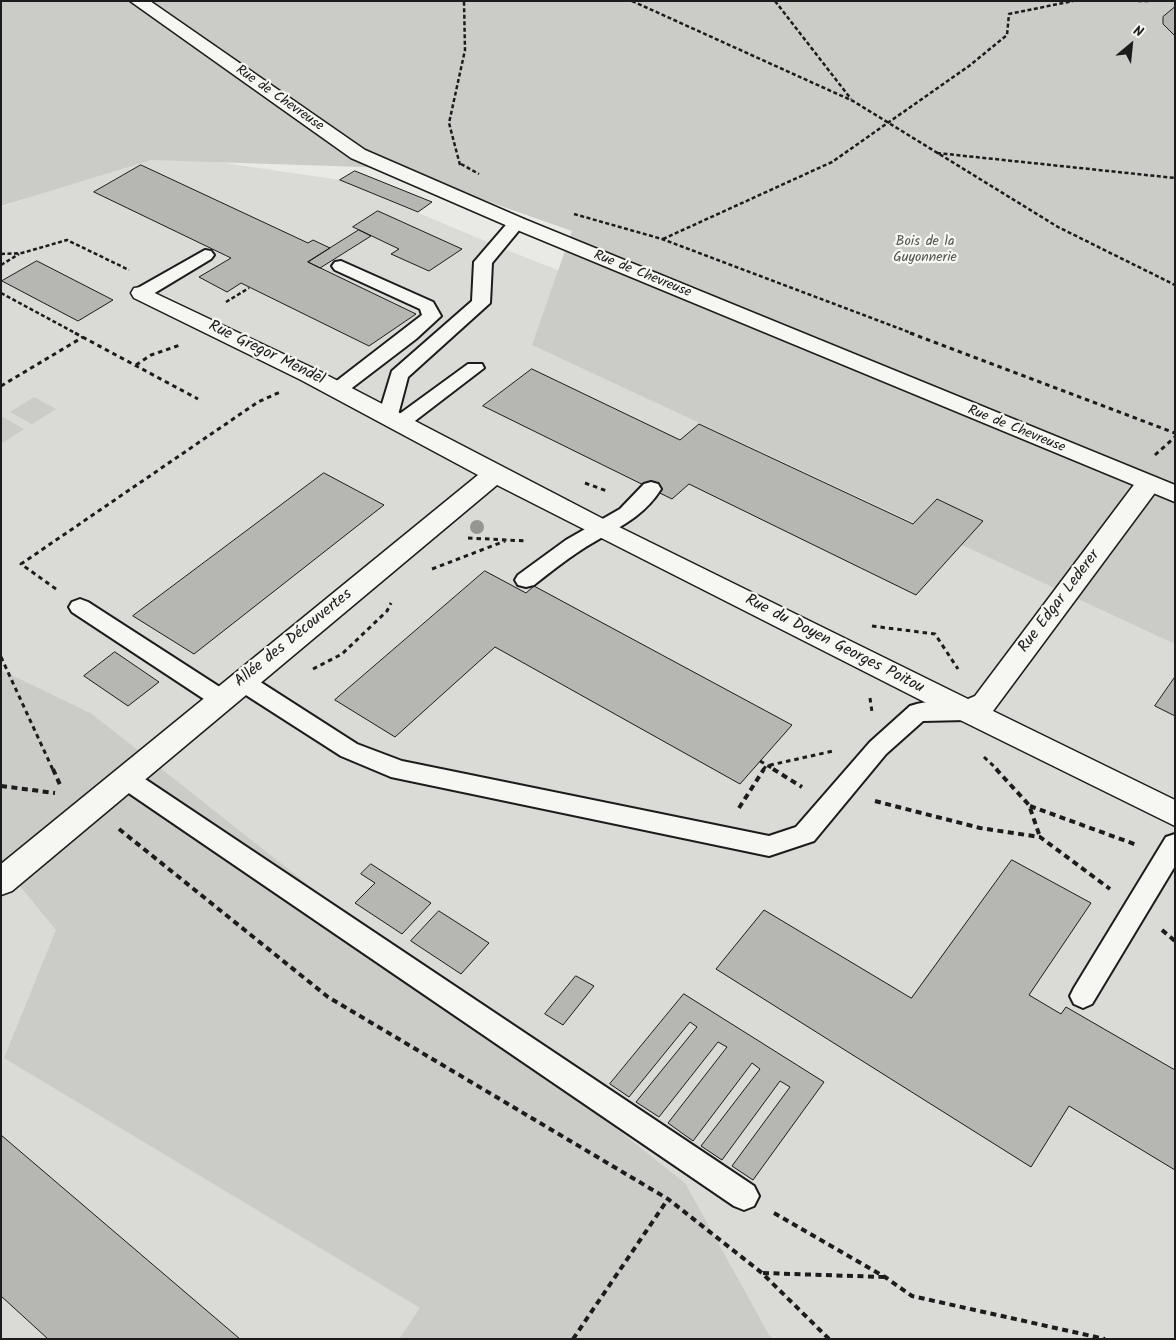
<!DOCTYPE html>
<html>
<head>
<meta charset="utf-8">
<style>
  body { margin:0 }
  #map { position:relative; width:1176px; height:1340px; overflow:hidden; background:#e9e9e5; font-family:Kalam,sans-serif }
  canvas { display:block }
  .frame { position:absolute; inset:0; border:2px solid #1c1c1c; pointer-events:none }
  .north { position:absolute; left:1106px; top:20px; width:50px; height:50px; -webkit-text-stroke:4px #f6f6f2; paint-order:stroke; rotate:28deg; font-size:14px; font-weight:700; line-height:20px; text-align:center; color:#1c1c1c }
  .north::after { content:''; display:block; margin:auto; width:18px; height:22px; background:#1c1c1c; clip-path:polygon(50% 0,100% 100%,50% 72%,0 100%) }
</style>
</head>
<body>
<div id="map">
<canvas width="1176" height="1340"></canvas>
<div class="frame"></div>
<div class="north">N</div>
</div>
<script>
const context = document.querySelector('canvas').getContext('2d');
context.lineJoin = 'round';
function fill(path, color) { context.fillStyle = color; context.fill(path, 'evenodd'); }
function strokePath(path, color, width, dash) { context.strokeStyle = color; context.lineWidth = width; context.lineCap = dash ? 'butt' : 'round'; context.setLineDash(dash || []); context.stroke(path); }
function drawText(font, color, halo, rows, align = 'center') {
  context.font = font + ' Kalam,sans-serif'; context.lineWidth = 4.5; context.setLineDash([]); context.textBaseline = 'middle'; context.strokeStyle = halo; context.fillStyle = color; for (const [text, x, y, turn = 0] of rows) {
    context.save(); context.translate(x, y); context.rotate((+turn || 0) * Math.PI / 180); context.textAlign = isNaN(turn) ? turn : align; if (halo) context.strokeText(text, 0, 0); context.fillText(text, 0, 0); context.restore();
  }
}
const built = new Path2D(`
  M157 153 340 180 497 246 1175 516V1339H1V207Z`);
const green = new Path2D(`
  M1 1H1175V644L532 345 572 231 393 168 151 160 1 206Z
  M34 397 56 409 32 424 10 412Z
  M1 416 24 429 1 444Z
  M1 670 92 714 685 1183 769 1335 774 1339H399L420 1308 4 1058 56 930 1 863Z`);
const building = new Path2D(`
  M1175 7V36L1163 24V17Z
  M141 165 308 243 313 240 330 248 308 262 416 314 369 346 241 283 227 292 199 277 231 258 94 192Z
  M355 171 432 202 418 212 340 180Z
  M378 211 462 249 429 271 391 254 399 249 353 227Z
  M359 230 371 236 320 268 308 262Z
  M37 261 113 300 78 321 2 281Z
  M532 369 680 440 699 424 913 524 937 499 983 521 916 595 689 484 672 499 483 406Z
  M324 473 384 505 194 654 133 616Z
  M485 571 526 593 534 586 792 725 740 784 495 647 395 737 335 700Z
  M115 652 159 682 128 706 84 676Z
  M1175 677V716L1155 706Z
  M1012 860 1091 903 1029 995 1061 1014 1066 1007 1175 1070V1170L1069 1106 1031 1167 716 969 764 910 911 998Z
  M371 864 431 903 402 934 355 903 375 883 361 874Z
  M439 911 489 943 461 974 411 941Z
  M576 976 594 986 563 1025 545 1014Z
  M684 994 824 1082 753 1180 732 1166 790 1087 780 1081 722 1160 701 1146 760 1069 752 1063 693 1141 668 1123 727 1047 718 1042 659 1117 636 1102 697 1027 690 1022 629 1097 610 1084Z
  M1 1135 240 1339H48L1 1296Z`);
const pathFar2 = new Path2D(`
  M632 1 853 101 1058 227 1175 285
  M775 1 851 99
  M1138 1H1149
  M937 153 1175 178
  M461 164 479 174
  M460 165 449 123 465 50 464 1
  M574 214 662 239 914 334
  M663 239 832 162 969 66 1007 35 1009 14 1073 1
  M1 254 22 253 67 240 129 270
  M1 265 19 254
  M1 293 77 334
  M226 302 249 288`);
const pathFar1 = new Path2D(`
  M75 333 198 399
  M910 333 1175 433
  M136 365 151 355 180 345
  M1 386 83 337
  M1155 455 1175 437
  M585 483 607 491
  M468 538 527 541
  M432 569 505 541
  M56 589 21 564 258 402 280 392
  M872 626 935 634 958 669
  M1 657 53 770
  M313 669 342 654 387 611 391 603
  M870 698 872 712
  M984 757 998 770
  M760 761 775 770
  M763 770 766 766 833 751`);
const path = new Path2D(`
  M53 769 61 787
  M773 769 802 787
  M996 769 1029 805 1040 837
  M1 786 55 793
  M875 801 980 828 1040 837 1110 889
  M1030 806 1137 845
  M739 808 764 769
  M119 829 328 997 668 1199 762 1273 829 1339
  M1162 930 1175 941
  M774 1213 885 1277 912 1296 1105 1339
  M763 1273 884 1277
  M573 1339 668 1199`);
const lane = new Path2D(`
  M517 218 523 219 525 223 492 263 490 303 408 377 398 415 468 364H482L484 368 407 427 400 429 393 427 391 422 381 421 378 417 392 371 472 301 474 262 511 219Z
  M205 250 211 251 214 255 211 259 148 297H136L133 293 136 289Z
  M341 261 433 302 441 316 416 339 344 394H330L328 390 330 386 422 315 420 309 335 270 332 266 335 262Z
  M651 482 658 484 661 489C642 520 610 531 581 550 564 561 549 573 534 585L526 587 518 585 515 580 518 575 566 540 620 509 644 484Z
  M80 599 88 602 229 693 232 699 229 705 221 708 213 705 72 612 69 607 72 602Z
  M243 674 251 676 357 744 402 761 769 836 796 827 870 742 910 706C927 700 956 699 974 705L978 711 974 717 966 720 923 721 886 754 814 841 769 856 391 777 341 756 235 688 232 682 235 676Z
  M125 769 133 771 754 1186 759 1196 754 1206 744 1210 734 1206 117 785 113 778 117 771Z
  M1175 834V866L1092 1004 1083 1008 1074 1004 1070 996 1074 988 1166 837Z`);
const street = new Path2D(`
  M142 287 317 370 613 524 968 699 975 696 1139 478 1148 476 1157 478 1160 484 1157 490 993 711 1175 800V826L956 718 497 485 12 891 1 895V864L478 475 301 380 134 298 131 293 134 288Z`);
const secondary = new Path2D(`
  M130 1H150L365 150 524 219 1175 485V502L510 227 351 158Z`);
const trees = [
  [477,527]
];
const farStreetnames = [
  ["Rue de Chevreuse",279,99,35],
  ["Rue de Chevreuse",642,275,22],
  ["Rue de Chevreuse",1016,430,22]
];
const farParknames = [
  ["Bois de la",925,243],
  ["Guyonnerie",925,259]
];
const streetNames = [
  ["Rue Gregor Mendel",266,354,26],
  ["Rue Edgar Lederer",1060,602,-53],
  ["Allée des Découvertes",294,639,-39],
  ["Rue du Doyen Georges Poitou",834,645,27]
];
fill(built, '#dadad6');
fill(green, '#cbcbc7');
fill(building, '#b6b6b3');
strokePath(building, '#1c1c1c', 1);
strokePath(lane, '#1c1c1c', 4);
strokePath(street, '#1c1c1c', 3);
strokePath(secondary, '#1c1c1c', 3);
strokePath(pathFar2, '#1c1c1c', 2.5, [4, 2.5]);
strokePath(pathFar1, '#1c1c1c', 3, [4.5, 4]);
strokePath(path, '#1c1c1c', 4, [6, 4.5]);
fill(lane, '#f6f6f2');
fill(street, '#f6f6f2');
fill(secondary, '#f6f6f2');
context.fillStyle = '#959592';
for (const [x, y] of trees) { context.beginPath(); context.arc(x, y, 7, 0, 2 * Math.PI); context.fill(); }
drawText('14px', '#1c1c1c', '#f6f6f2', farStreetnames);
drawText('14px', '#51514f', '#f6f6f2', farParknames);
drawText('16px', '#1c1c1c', '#f6f6f2', streetNames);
</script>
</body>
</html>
